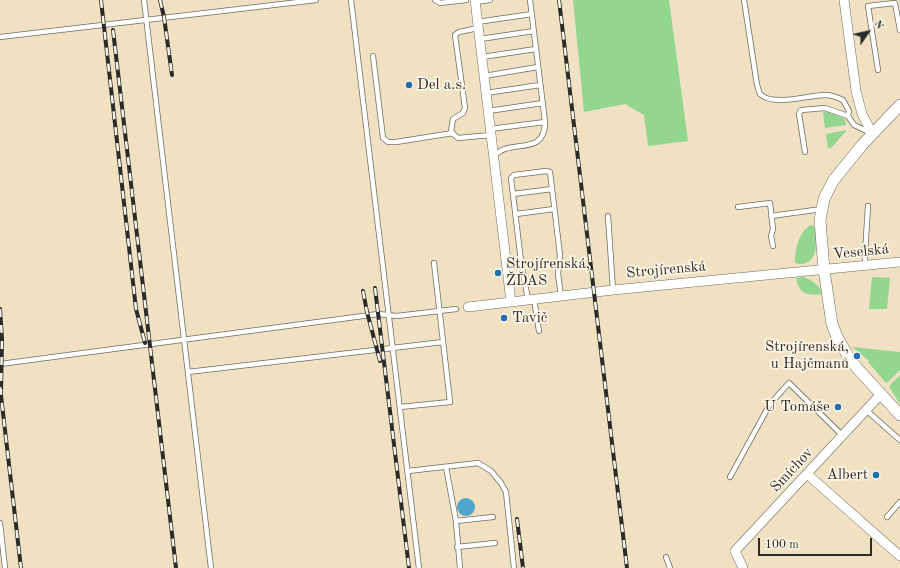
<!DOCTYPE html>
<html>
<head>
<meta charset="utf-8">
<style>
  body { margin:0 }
  #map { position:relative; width:900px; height:568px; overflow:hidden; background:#efe1c1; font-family:"Old Standard TT",serif }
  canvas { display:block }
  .north { position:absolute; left:848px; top:12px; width:40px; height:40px; -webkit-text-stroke:3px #fcf5e5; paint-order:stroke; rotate:56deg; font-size:11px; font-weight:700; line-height:16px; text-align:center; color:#2b2b2b }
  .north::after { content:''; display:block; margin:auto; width:14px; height:18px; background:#2b2b2b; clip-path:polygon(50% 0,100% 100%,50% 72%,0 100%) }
  .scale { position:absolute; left:758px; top:538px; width:114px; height:18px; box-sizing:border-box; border:2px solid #2b2b2b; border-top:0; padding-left:5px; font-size:12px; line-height:14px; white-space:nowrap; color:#2b2b2b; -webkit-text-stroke:3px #fcf5e5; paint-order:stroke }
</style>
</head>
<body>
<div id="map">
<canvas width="900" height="568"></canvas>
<div class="north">N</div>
<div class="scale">100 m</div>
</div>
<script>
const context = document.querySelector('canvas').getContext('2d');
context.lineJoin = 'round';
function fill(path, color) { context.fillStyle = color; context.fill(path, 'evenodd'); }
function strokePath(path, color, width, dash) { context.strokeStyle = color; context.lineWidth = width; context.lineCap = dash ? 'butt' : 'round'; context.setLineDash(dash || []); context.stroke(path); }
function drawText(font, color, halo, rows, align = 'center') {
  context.font = font + ' "Old Standard TT",serif'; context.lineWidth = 3.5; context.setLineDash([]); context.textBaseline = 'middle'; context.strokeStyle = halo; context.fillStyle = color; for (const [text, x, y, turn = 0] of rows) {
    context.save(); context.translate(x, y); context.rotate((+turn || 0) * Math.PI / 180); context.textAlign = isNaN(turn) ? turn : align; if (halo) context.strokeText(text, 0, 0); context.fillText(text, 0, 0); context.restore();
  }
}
const green = new Path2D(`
  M573 0H669L688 141 648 146 644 115 625 104 584 112Z
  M826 111 845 119 846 125 825 128 823 113Z
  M847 130 831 148H828L826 134Z
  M811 225 814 227C820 241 816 270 795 263 795 251 798 232 811 225Z
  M803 277C812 280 818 284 822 292V294C807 296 799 294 796 278Z
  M872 277 890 278 887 309H869Z
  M852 347 900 352V370L888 382 886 383 868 362 869 361Z
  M900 375V403H899L889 386Z`);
const water = new Path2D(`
  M457 507a9 9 0 1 1 18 0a9 9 0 1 1-18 0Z`);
const service = new Path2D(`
  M144 0 211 568
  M351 0 419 568
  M435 0 440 3 466 0
  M744 0 757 85C758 87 759 92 760 94 773 107 809 95 825 95 832 95 837 97 843 100L849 111 848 116
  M475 2 490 0
  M477 22 532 14
  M478 28 459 32 455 35 465 108 463 113 453 119 451 132 458 138 491 135
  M0 37 316 0
  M480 39 534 31
  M373 56 383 138 388 142H396L453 133
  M482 57 536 49
  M878 70 868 6 895 3 900 30
  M484 76 538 67
  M486 93 540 85
  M488 111 543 103
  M490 129 545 122
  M805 152 799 114 801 110 825 108 848 116 854 125 871 133
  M494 157C508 137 545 158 545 122L530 0
  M513 194 552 189
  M738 207 770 203 773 229 771 236 773 246
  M516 214 554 209
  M608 216 613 290
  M771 216 822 209
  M865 266V254L868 206
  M534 299 539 331
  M528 300 521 261 511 178 514 175 546 171 550 172 560 255 558 274 561 296
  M0 364 378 314 397 316 456 309
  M188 372 443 342
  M400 407 450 402 434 263
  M866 410 900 440
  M446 467 456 521 460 568
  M408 471 478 463 491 471 501 483 506 492 514 568
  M730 477 770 404 789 383 843 436
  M887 517 900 502
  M456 521 493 517
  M0 523 5 568
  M457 547 495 543
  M666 557 670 568`);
const minor = new Path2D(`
  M475 0 511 302
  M844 0 856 91 862 114 872 133
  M468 307 613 290 900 262
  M807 474 900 556
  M743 568 735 551 881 394`);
const tertiary = new Path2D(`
  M900 105 862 145 833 181 824 199 820 220 824 270 832 324 837 337 848 356 857 368 900 415`);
const rail = new Path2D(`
  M101 0 136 309 145 343
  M160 0 164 17 172 75
  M559 0 627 568
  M113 30 176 568
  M375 288 409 568
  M363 291 367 312 380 361
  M0 309 2 339 1 392
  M0 387 21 568
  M517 519 523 568`);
const markers = [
  [409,85,4,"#1f6fb2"],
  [498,273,4,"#1f6fb2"],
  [504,318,4,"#1f6fb2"],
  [857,356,4,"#1f6fb2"],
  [838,407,4,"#1f6fb2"],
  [876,475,4,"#1f6fb2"]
];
const poiNames = [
  ["Del a.s.",417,85],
  ["Strojírenská,",506,264],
  ["ŽĎAS",506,281],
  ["Tavič",512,318],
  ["Strojírenská,",849,347,"right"],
  ["u Hajčmanů",849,364,"right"],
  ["U Tomáše",830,407,"right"],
  ["Albert",868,475,"right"]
];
const streetNames = [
  ["Veselská",861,252,-6],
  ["Strojírenská",666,270,-5],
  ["Smíchov",792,470,-47]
];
fill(green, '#93d68f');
fill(water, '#4fa5cb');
strokePath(service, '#706b60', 6);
strokePath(minor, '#706b60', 10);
strokePath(tertiary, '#706b60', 12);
strokePath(service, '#fff', 4.5);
strokePath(minor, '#fff', 9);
strokePath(tertiary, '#fff', 11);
strokePath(rail, '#2b2b2b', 4);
strokePath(rail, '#fcf5e5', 2.5, [8]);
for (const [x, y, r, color] of markers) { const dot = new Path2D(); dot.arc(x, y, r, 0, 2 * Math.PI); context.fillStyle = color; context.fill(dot); strokePath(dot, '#fcf5e5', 1.5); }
drawText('15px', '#2b2b2b', '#fcf5e5', poiNames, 'left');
drawText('15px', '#2b2b2b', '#fcf5e5', streetNames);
</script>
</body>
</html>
